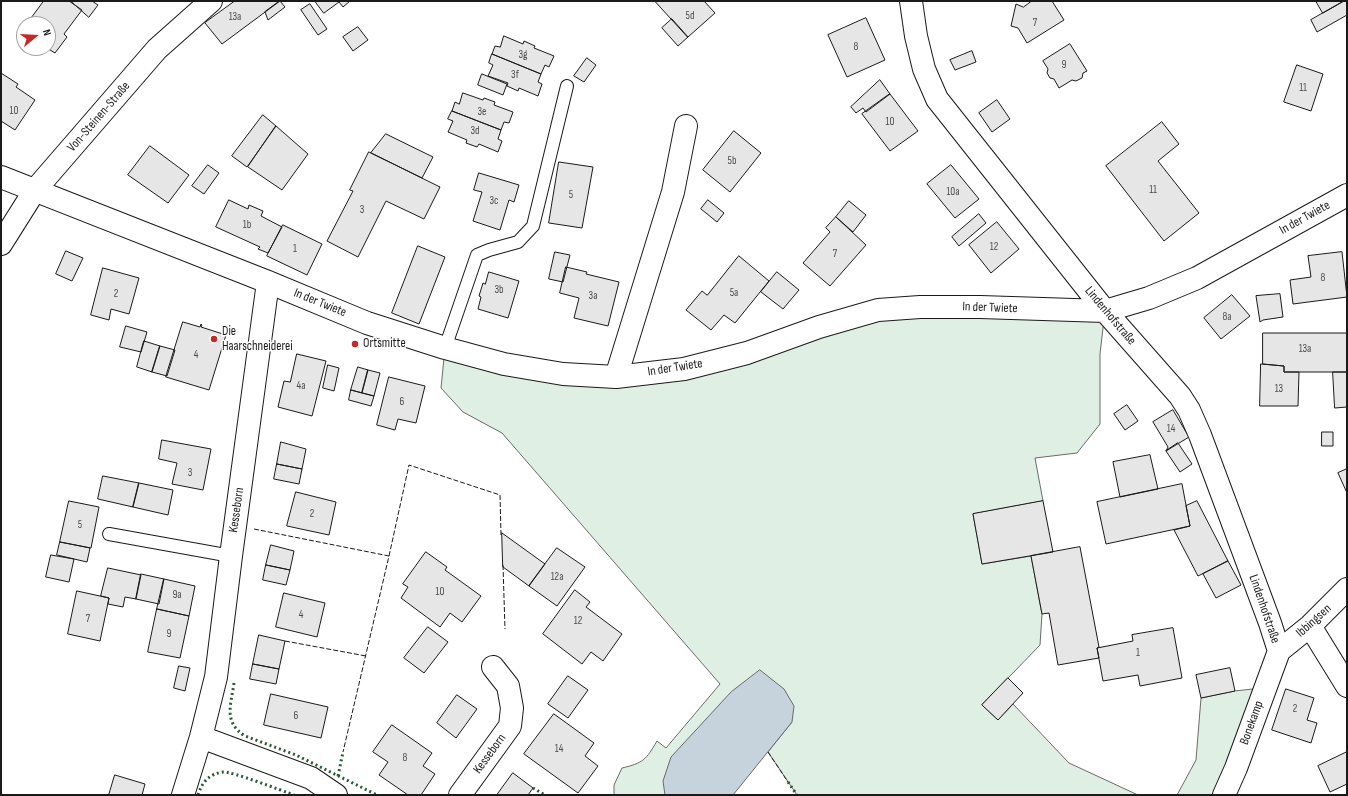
<!DOCTYPE html>
<html>
<head>
<meta charset="utf-8">
<style>
  body { margin:0 }
  #map { position:relative; width:1348px; height:796px; overflow:hidden; background:#fff; font-family:"Sofia Sans Condensed",sans-serif }
  canvas { display:block }
  .frame { position:absolute; inset:0; border:2px solid #1a1a1a; pointer-events:none }
  .north { position:absolute; left:16px; top:16px; width:40px; height:40px; box-sizing:border-box; background:#fff; border:1px solid #a3a3a3; border-radius:50%; rotate:72deg; font-size:11px; font-weight:700; line-height:16px; text-align:center; color:#1a1a1a }
  .north::after { content:''; display:block; margin:auto; width:14px; height:18px; background:#c62828; clip-path:polygon(50% 0,100% 100%,50% 72%,0 100%) }
</style>
</head>
<body>
<div id="map">
<canvas width="1348" height="796"></canvas>
<div class="frame"></div>
<div class="north">N</div>
</div>
<script>
const context = document.querySelector('canvas').getContext('2d');
context.lineJoin = 'round';
function fill(path, color) { context.fillStyle = color; context.fill(path, 'evenodd'); }
function strokePath(path, color, width, dash) { context.strokeStyle = color; context.lineWidth = width; context.lineCap = dash ? 'butt' : 'round'; context.setLineDash(dash || []); context.stroke(path); }
function drawText(font, color, halo, rows, align = 'center') {
  context.font = font + ' "Sofia Sans Condensed",sans-serif'; context.lineWidth = 3; context.setLineDash([]); context.textBaseline = 'middle'; context.strokeStyle = halo; context.fillStyle = color; for (const [text, x, y, turn = 0] of rows) {
    context.save(); context.translate(x, y); context.rotate((+turn || 0) * Math.PI / 180); context.textAlign = isNaN(turn) ? turn : align; if (halo) context.strokeText(text, 0, 0); context.fillText(text, 0, 0); context.restore();
  }
}
const green = new Path2D(`
  M878 310 1105 311 1100 354V424L1077 453 1035 458 1043 501 973 514 982 564 1031 556 1042 614 1040 645 982 705 998 720 1013 704 1069 763 1138 795H797L768 752 792 722 669 795H614V785L622 768C643 763 646 760 657 741L666 748 720 684 502 433 463 412 441 388 445 348 616 377Z
  M1265 688 1224 795H1177L1196 760 1201 698 1235 691Z`);
const water = new Path2D(`
  M760 670 784 689 794 706 792 722 733 795H665L663 781 671 757 731 692Z`);
const building = new Path2D(`
  M44 1H69L82 10 64 34 67 37 55 53 47 48 48 24H27Z
  M71 1H92L98 5 89 17Z
  M235 1H280L222 44 205 23Z
  M280 1 285 7 268 20 265 12Z
  M315 1H350L343 7 339 2 324 13Z
  M655 1H704L715 13 688 37Z
  M1032 1H1052L1064 20 1027 43 1018 28 1011 26 1016 4 1023 7Z
  M1316 1H1344L1323 13Z
  M1344 1H1347V15L1317 32 1311 20Z
  M310 4 327 29 318 35 301 10Z
  M866 18 885 60 847 77 828 35Z
  M672 19 688 37 678 46 662 28Z
  M358 27 368 40 353 51 343 37Z
  M504 36 523 44 524 41 535 46 534 48 554 56 549 67 545 65 541 74 492 54 495 46 500 47Z
  M1070 44 1087 71 1083 73 1082 78 1076 81 1072 80 1059 88 1054 79 1050 78 1047 73 1048 69 1043 61Z
  M972 51 976 62 955 70 950 60Z
  M492 54 541 74 538 82 542 84 538 96 519 88 518 91 507 86 508 83 488 76 493 65 489 63Z
  M587 58 596 65 584 82 574 76Z
  M1297 65 1323 74 1311 111 1284 102Z
  M1 73 18 84 16 87 35 100 15 130 1 121Z
  M482 74 507 84 503 95 478 85Z
  M880 80 890 94 866 112 863 108 856 113 851 107Z
  M463 93 483 100 484 98 495 102 494 105 513 112 509 123 504 122 501 130 452 111 455 102 459 104Z
  M890 94 918 131 890 151 862 114Z
  M997 100 1010 119 992 132 979 113Z
  M452 111 501 130 498 139 502 141 498 152 479 144 477 147 466 143 467 140 448 132 453 121 448 119Z
  M263 115 276 126 247 167 232 156Z
  M1162 122 1179 144 1158 161 1199 213 1164 241 1106 166Z
  M276 126 308 154 282 190 248 167Z
  M734 131 761 153 730 192 703 170Z
  M386 134 433 157 422 178 371 153Z
  M150 146 189 175 168 203 128 175Z
  M369 152 440 187 424 219 386 201 358 257 327 241 353 191 350 190Z
  M559 162 593 167 582 228 549 223Z
  M208 165 219 173 204 194 192 186Z
  M951 165 979 199 955 218 927 184Z
  M479 173 519 185 514 202 509 200 500 230 473 221 482 192 474 190Z
  M229 200 248 209 249 205 263 211 261 216 282 227 268 253 258 249 260 247 216 227Z
  M708 200 724 213 717 222 701 209Z
  M849 201 866 215 853 232 836 217Z
  M979 214 986 223 959 246 952 237Z
  M836 217 866 245 830 286 803 263 830 232 826 228Z
  M997 222 1019 249 991 273 969 245Z
  M283 225 322 244 307 275 267 256Z
  M418 246 445 257 419 324 392 313Z
  M66 251 83 258 72 281 56 274Z
  M555 252 570 255 563 282 549 279Z
  M1342 252 1347 297 1293 304 1290 280 1311 277 1308 256Z
  M739 256 769 281 735 323 724 315 711 330 686 310 702 291 707 295Z
  M566 267 587 272 586 274 619 282 608 326 574 318 579 298 560 293Z
  M103 268 139 278 129 314 111 309 109 320 91 315Z
  M489 272 519 281 508 318 478 309 481 297 479 296 483 283 485 284Z
  M777 272 799 290 783 309 761 292Z
  M1280 294 1283 317 1263 320 1260 322 1256 296Z
  M1232 295 1250 316 1221 339 1204 318Z
  M183 322 200 327 201 324 202 325 201 327 226 335 209 390 166 377Z
  M126 326 147 332 141 352 120 347Z
  M1263 333H1347V372H1284V366L1263 364Z
  M144 341 160 346 152 372 137 367Z
  M160 346 175 350 167 376 152 372Z
  M297 354 326 361 312 416 278 407 284 381 290 382Z
  M1261 364 1284 366V372H1299L1298 406H1260Z
  M328 365 339 368 334 391 323 388Z
  M358 367 368 370 362 393 351 390Z
  M368 370 380 373 374 396 362 393Z
  M1333 372H1347V407L1335 408Z
  M389 377 425 386 416 423 398 419 395 430 377 425Z
  M351 390 374 396 371 406 349 400Z
  M1127 405 1138 421 1125 430 1114 414Z
  M1173 410 1189 437 1166 451 1168 447 1153 422Z
  M1322 432H1333V446H1322Z
  M162 440 211 449 203 490 172 484 177 463 159 459Z
  M281 442 306 449 302 469 277 464Z
  M1178 443 1192 464 1180 472 1166 451Z
  M1150 455 1158 489 1120 497 1113 462Z
  M277 464 302 469 299 484 274 479Z
  M1347 469V493L1338 473Z
  M103 476 139 483 133 507 98 499Z
  M139 483 173 490 168 515 133 507Z
  M1182 484 1190 526 1106 544 1097 502Z
  M296 492 336 502 329 535 287 526Z
  M69 501 99 507 91 548 60 542Z
  M1043 501 1053 552 982 564 973 514Z
  M1197 501 1228 561 1198 576 1174 530 1190 526 1186 506Z
  M502 533 545 564 529 586 503 567Z
  M60 542 90 548 87 562 57 555Z
  M271 545 294 551 290 570 266 565Z
  M1080 547 1099 647 1097 648 1099 658 1058 665 1049 613 1042 614 1031 556Z
  M557 548 585 567 557 606 529 586Z
  M426 552 447 567 445 570 481 596 462 622 450 613 440 627 401 598 408 587 403 584Z
  M51 555 74 559 69 582 46 577Z
  M1228 561 1241 585 1216 598 1203 574Z
  M266 565 290 570 286 585 263 580Z
  M108 568 141 575 136 599 125 597 123 607 108 604 109 598 101 596Z
  M141 574 164 579 159 604 136 599Z
  M164 579 195 586 189 616 157 609Z
  M575 590 590 602 586 607 622 634 603 661 591 652 582 664 543 634Z
  M77 591 109 598 100 641 68 634Z
  M284 593 325 603 317 637 276 627Z
  M157 609 189 616 180 658 148 652Z
  M428 627 448 642 424 673 404 658Z
  M1173 628 1182 678 1140 686 1138 675 1103 681 1097 648 1133 641 1132 635Z
  M259 635 285 641 279 669 253 664Z
  M253 664 279 669 276 684 250 679Z
  M179 666 190 668 185 691 174 688Z
  M1230 668 1235 691 1201 698 1196 675Z
  M568 676 588 690 568 718 548 704Z
  M1008 678 1023 693 998 720 982 705Z
  M1286 689 1314 698 1307 720 1317 723 1311 743 1272 730Z
  M271 694 328 707 321 738 264 725Z
  M457 695 477 709 456 738 437 723Z
  M554 714 594 743 585 756 598 766 578 793 524 754Z
  M392 725 432 753 423 766 435 774 421 795H408L379 775 388 762 373 752Z
  M1347 752V784L1330 792 1318 766Z
  M513 773 533 788 528 795H497Z
  M115 775 145 784 142 795H109Z`);
const service = new Path2D(`
  M445 348 477 255 489 250 518 242 533 226 567 86
  M109 534 231 556`);
const minor = new Path2D(`
  M911 1 916 36 924 69 937 99 1105 311 1180 396 1189 410 1200 435 1270 623 1279 651
  M1 177 268 282 367 323 445 348 504 364 563 374 616 377 684 369 747 353 819 327 878 310 920 307H980L1105 311 1149 298 1197 278 1347 195
  M616 377 673 192 686 126
  M1310 626 1347 686
  M1279 651 1310 626 1347 589
  M201 737 311 778 336 795
  M183 795 201 737 216 677 231 556 268 282
  M460 795 510 726 512 708 508 686 493 667
  M1224 795 1236 768 1279 651`);
const secondary = new Path2D(`
  M1 244 35 190 157 49 211 1`);
const hedge = new Path2D(`
  M234 683C231 705 223 722 245 736L296 755 377 795
  M338 776 343 752
  M788 782 797 795
  M533 788 545 795
  M198 795C202 782 209 774 223 772 231 771 283 791 294 795`);
const fence = new Path2D(`
  M254 529 389 556 343 752
  M389 556 409 465 500 495 501 535
  M503 565 505 629
  M285 641 366 656
  M768 752 788 782`);
const markers = [
  [214,339,4,"#c62828"],
  [355,344,4,"#c62828"]
];
const numberNames = [
  ["5d",690,16],
  ["13a",235,17],
  ["7",1035,23],
  ["8",856,47],
  ["3g",523,55],
  ["9",1064,65],
  ["3f",515,75],
  ["11",1303,88],
  ["10",14,111],
  ["3e",482,112],
  ["10",890,122],
  ["3d",475,131],
  ["5b",732,161],
  ["11",1153,190],
  ["10a",953,192],
  ["5",571,195],
  ["3c",494,201],
  ["3",362,210],
  ["1b",247,225],
  ["12",994,247],
  ["1",295,249],
  ["7",835,254],
  ["8",1323,278],
  ["3b",499,290],
  ["5a",734,293],
  ["2",116,294],
  ["3a",593,296],
  ["8a",1227,317],
  ["13a",1305,349],
  ["4",196,355],
  ["4a",301,386],
  ["13",1279,389],
  ["6",402,402],
  ["14",1171,429],
  ["3",190,473],
  ["2",312,514],
  ["5",80,525],
  ["12a",557,577],
  ["10",440,592],
  ["9a",177,595],
  ["4",301,615],
  ["7",88,619],
  ["12",578,621],
  ["9",169,634],
  ["1",1138,653],
  ["2",1295,709],
  ["6",296,716],
  ["14",559,749],
  ["8",405,758]
];
const streetNames = [
  ["Von-Steinen-Straße",99,117,-49],
  ["In der Twiete",1305,218,-29],
  ["In der Twiete",320,303,22],
  ["In der Twiete",990,308,2],
  ["Lindenhofstraße",1110,316,50],
  ["In der Twiete",675,368,-9],
  ["Kesseborn",237,510,-82],
  ["Lindenhofstraße",1264,609,71],
  ["Ibbingsen",1314,621,-42],
  ["Bonekamp",1252,723,-70],
  ["Kesseborn",490,754,-54]
];
const poiNames = [
  ["Die",222,332],
  ["Haarschneiderei",222,347],
  ["Ortsmitte",363,344]
];
fill(green, '#e0efe3');
strokePath(green, '#6a6a6a', 1);
fill(water, '#c6d2dc');
strokePath(water, '#6a6a6a', 1);
fill(building, '#e6e6e6');
strokePath(building, '#1a1a1a', 1);
strokePath(service, '#1a1a1a', 14);
strokePath(minor, '#1a1a1a', 24);
strokePath(secondary, '#1a1a1a', 24);
strokePath(service, '#fff', 12);
strokePath(minor, '#fff', 22);
strokePath(secondary, '#fff', 22);
strokePath(hedge, '#2b5a34', 3, [2, 3]);
strokePath(fence, '#1a1a1a', 1, [5, 2]);
for (const [x, y, r, color] of markers) { const dot = new Path2D(); dot.arc(x, y, r, 0, 2 * Math.PI); context.fillStyle = color; context.fill(dot); strokePath(dot, '#fff', 1.5); }
drawText('11px', '#4d4d4d', null, numberNames);
drawText('13px', '#1a1a1a', '#fff', streetNames);
drawText('13px', '#1a1a1a', '#fff', poiNames, 'left');
</script>
</body>
</html>
